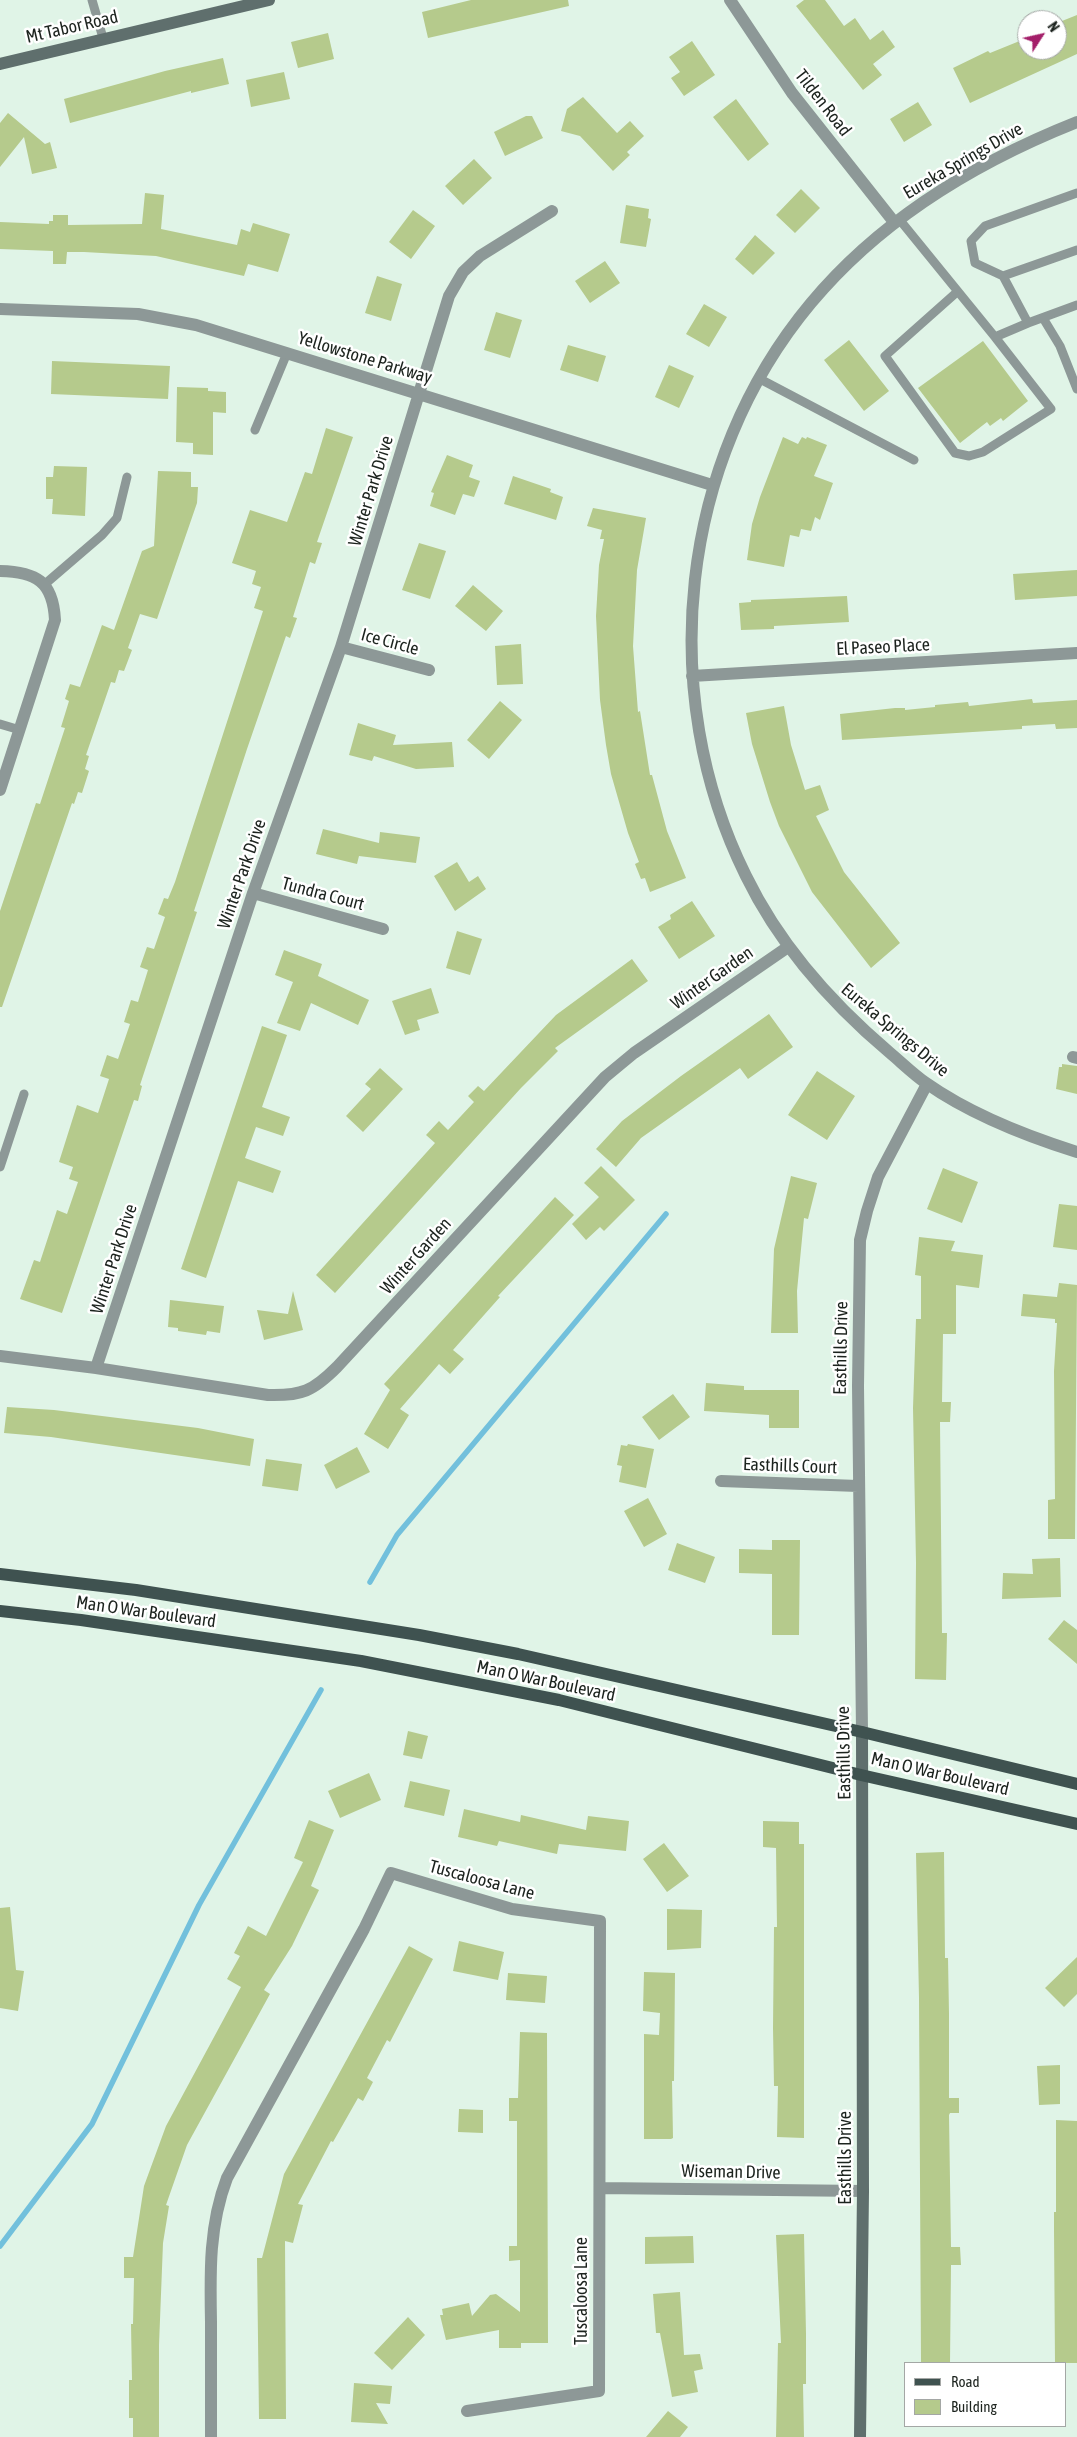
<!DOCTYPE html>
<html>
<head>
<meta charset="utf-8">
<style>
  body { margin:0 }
  #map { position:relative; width:1077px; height:2437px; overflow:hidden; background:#e0f4e7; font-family:"Asap Condensed",sans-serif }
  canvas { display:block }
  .legend { position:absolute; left:904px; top:2362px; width:162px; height:65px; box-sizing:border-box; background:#fff; border:1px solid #a4a7a5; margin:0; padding:6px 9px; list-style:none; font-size:15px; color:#1c231e }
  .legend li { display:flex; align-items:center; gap:10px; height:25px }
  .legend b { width:25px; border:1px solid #a4a7a5 }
  .north { position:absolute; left:1017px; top:10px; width:50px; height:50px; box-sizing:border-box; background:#fff; border:1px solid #a4a7a5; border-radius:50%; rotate:55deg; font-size:14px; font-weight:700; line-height:20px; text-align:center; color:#1c231e }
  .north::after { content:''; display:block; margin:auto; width:18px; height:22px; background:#a41f6a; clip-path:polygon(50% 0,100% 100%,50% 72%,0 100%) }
</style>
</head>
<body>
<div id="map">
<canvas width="1077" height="2437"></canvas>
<ul class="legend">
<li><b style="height:6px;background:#3f5250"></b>Road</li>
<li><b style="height:14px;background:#b5ca8c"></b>Building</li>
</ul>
<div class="north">N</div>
</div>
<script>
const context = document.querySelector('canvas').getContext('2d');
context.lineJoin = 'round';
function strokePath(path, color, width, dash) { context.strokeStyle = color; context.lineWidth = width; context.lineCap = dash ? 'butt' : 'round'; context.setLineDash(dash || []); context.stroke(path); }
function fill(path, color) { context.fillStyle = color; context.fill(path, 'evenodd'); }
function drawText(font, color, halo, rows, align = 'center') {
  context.font = font + ' "Asap Condensed",sans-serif'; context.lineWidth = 5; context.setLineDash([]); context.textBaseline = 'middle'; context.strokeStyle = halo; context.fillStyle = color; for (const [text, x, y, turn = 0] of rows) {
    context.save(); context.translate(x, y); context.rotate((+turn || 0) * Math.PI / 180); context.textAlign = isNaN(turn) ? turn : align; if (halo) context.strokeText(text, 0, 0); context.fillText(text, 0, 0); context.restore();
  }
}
const stream = new Path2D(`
  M370 1582 397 1535 666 1214
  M0 2246 92 2124 199 1905 321 1690`);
const building = new Path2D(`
  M471 0H568L569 6 428 38 422 12Z
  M804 0H825L844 26 855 18 870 40 883 30 895 47 873 64 882 75 863 90 796 6Z
  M1077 15V54L970 103 953 68 988 51 990 53 1027 38V50H1057V23Z
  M328 33 334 59 298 68 291 42Z
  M692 41 715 75 684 96 671 78 680 72 669 57Z
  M223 58 229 84 191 93V91L70 123 64 99 165 71Z
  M284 72 290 99 251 107 246 80Z
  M583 97 617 133 630 121 644 136 627 152 630 155 613 171 580 136 561 131 567 109Z
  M736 99 769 144 748 161 713 117Z
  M918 102 932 125 904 142 890 119Z
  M8 113 45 144 50 142 57 168 32 174 24 137 0 167V123Z
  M526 116H532L543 138 505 156 494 132Z
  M474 159 492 178 463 205 445 186Z
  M801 189 820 208 795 233 776 215Z
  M145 193 164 195 161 229 237 245 241 229 250 232 253 223 290 234 278 272 248 264 244 276 156 256 84 252H67L66 264H53V251L0 249V222L49 224V221H53V215H68V225L142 224Z
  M626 205 649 209 648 218 651 219 646 247 620 243Z
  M413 210 435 226 411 259 389 242Z
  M755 235 775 253 753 275 735 259Z
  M605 261 620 283 590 303 575 281Z
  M377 276 402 284 391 321 365 313Z
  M704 304 727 317 709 347 686 334Z
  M496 312 522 320 510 358 484 350Z
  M849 340 889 391 864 411 824 360Z
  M983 341 1028 401 1003 421 1001 418 990 426 987 422 960 443 918 388Z
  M568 345 606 356 598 382 560 370Z
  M52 361 170 366 168 399 51 394Z
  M669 365 694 376 679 408 655 397Z
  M177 387 208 388V391L226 392V413L213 412V455L193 454V443L176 442Z
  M326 428 353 437 317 542 322 543 315 564 310 562 293 617 297 618 290 638 286 636 247 749 194 911 197 912 140 1085 142 1086 138 1101 134 1100 62 1313 20 1299 34 1260 40 1262 57 1210 67 1214 78 1182 69 1179 73 1167 59 1162 77 1105 98 1113 109 1079 100 1076 107 1055 118 1059 130 1024 124 1022 131 1000 138 1002 148 970 140 967 147 947 154 949 165 917 158 914 164 898 168 899 175 882 263 611 254 608 261 587 252 584 256 571 232 563 250 510 287 522 305 472 312 474Z
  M783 437 798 444 802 437 806 439 807 437 827 445 814 476 833 483 820 520 815 517 811 531 801 529 799 537 790 535 784 567 747 560 752 524 760 497Z
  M447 455 473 465 469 477 480 481 474 497 463 494 455 515 430 506 434 493 431 492Z
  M54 466 87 467 85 516 52 514 53 499H46V477H53Z
  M158 471 191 472V487H198L197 503 157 619 140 614 128 648 132 650 124 671 119 670 115 683 111 682 86 755 89 756 85 769 89 771 82 793 78 792 74 804 72 803 2 1007H0V911L36 803 40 804 65 728 61 727 69 701 65 699 70 684 80 687 102 625 114 630 142 551 154 546Z
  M513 476 551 489 550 492 563 497 556 520 504 504Z
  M593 508 646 518 637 570 633 646 638 712 640 711 650 775H652L667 831 686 878 650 892 645 878 641 879 635 864 639 862 628 833 611 774 606 745 600 700 596 616 599 565 604 539H600L602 530 587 526Z
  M419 543 446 551 430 599 402 590Z
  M1077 570V596L1015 600 1013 574Z
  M473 585 503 611 486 631 455 606Z
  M847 596 849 622 774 626V629L741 630 739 603 751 602V600Z
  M521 644 523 684 497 685 495 646Z
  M1032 699 1033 703 1077 700V728L1056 729 1055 724 1022 726V729L842 740 840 714 895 708H905V710L935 707V705L968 702 969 706Z
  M500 701 522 720 489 759 467 740Z
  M784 706 791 745 805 790 820 785 829 810 816 816 844 872 900 943 871 968 812 892 779 826 770 802 752 744 746 713Z
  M358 723 396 735 393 745 452 742 454 767 416 769 374 756 372 761 349 755Z
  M323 829 379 843 380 832 420 837 416 863 359 856 357 864 316 854Z
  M457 862 469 882 478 876 486 889 455 911 434 876Z
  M692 901 715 936 679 959 658 927 671 919 670 915Z
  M457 931 482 939 470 975 446 968Z
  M284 950 322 964 318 976 369 1000 358 1025 311 1003 300 1031 277 1023 293 982 275 975Z
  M632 959 648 981 555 1048 558 1051 521 1088 335 1293 316 1275 435 1143 426 1135 439 1121 448 1130 474 1102 468 1096 478 1086 484 1091 556 1015Z
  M431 988 439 1013 417 1020 420 1030 405 1035 392 1001Z
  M769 1014 793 1047 748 1079 740 1068 641 1138 616 1167 596 1149 622 1121 681 1076Z
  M262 1026 287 1035 262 1107 290 1117 283 1136 256 1127 245 1158 281 1171 273 1193 238 1181 206 1278 181 1269Z
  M1062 1064 1077 1066V1094L1056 1089 1059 1067H1062Z
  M380 1068 403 1089 363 1132 346 1116 371 1089 365 1084Z
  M817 1071 855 1096 827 1140 788 1115Z
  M601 1166 635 1200 604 1231 600 1227 586 1240 572 1224 599 1197 584 1183Z
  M943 1168 978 1182 962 1223 927 1209Z
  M791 1176 817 1183 808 1219 804 1218 797 1291 798 1333H771L774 1249Z
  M555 1197 574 1215 498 1296 500 1297 453 1350 464 1359 450 1374 439 1364 400 1409 409 1415 388 1449 364 1434 390 1390 384 1384Z
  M1059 1204 1077 1206V1250L1053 1247Z
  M919 1237 955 1241 951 1251 983 1255 979 1288 956 1285V1334H943L942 1402H951L950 1422H940L942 1633H947L946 1680 915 1679 916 1563 913 1408 916 1319H921V1276L915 1275Z
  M1059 1283 1077 1285 1075 1539H1048V1500L1055 1499 1054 1371 1057 1323H1055V1319L1021 1316 1023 1294 1057 1297Z
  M293 1291 303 1330 264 1340 257 1310 288 1314Z
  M170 1300 224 1306 220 1333 207 1331 206 1335 178 1331V1328L168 1327Z
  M706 1383 744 1386V1390H799V1428H769V1415L704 1411Z
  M673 1394 690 1417 659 1440 642 1417Z
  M7 1407 54 1410 198 1428 254 1439 250 1466 51 1437 4 1433Z
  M628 1444 654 1449 646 1488 619 1482 622 1466 617 1465 621 1445 627 1446Z
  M357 1447 370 1472 336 1489 324 1465Z
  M266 1459 302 1464 298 1491 262 1486Z
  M648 1498 667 1534 644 1547 624 1511Z
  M772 1540H800L799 1635H772V1574L739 1573V1549L772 1550Z
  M677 1543 715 1557 705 1583 668 1570Z
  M1060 1558 1061 1597 1002 1599 1003 1573 1033 1574 1032 1559Z
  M1064 1620 1077 1630V1664L1048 1639Z
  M408 1731 428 1736 422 1759 403 1755Z
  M369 1773 381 1800 340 1818 328 1791Z
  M410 1781 450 1790 444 1816 404 1807Z
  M464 1809 520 1822 521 1815 586 1830 588 1816 629 1821 626 1851 559 1844 557 1854 499 1841 497 1846 458 1837Z
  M309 1820 334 1830 311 1886 319 1890 292 1946 264 1990 270 1994 187 2145 166 2205 169 2206 163 2243 159 2345V2437H133V2418H129V2380H132L131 2324H133L134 2278H124V2257H133L144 2186 166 2126 241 1987 227 1979 240 1956 234 1953 248 1926 266 1936 303 1862 294 1858Z
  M763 1821 799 1822V1844H804V2138L777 2137 778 2086H774L773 2028 774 1927H777L776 1848 763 1847Z
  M664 1843 689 1876 667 1892 643 1859Z
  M944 1852 945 1958H948L949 2014V2098H959V2113H950L949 2115 951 2247H960L961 2265H951L950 2363H921L919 1998 916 1853Z
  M10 1907 16 1970 24 1971 18 2011 0 2008V1908Z
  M667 1909 702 1910 701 1948 667 1950Z
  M459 1941 504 1952 498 1980 453 1971Z
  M409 1946 433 1959 390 2042 387 2040 367 2078 373 2082 363 2101 358 2098 333 2142 331 2141 298 2204 303 2205 293 2243 285 2241 286 2419H259L257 2258H262L284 2174Z
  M1077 1957V1994L1064 2007 1045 1988Z
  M644 1972 675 1973 674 2081H672L673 2138 671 2139H644V2034L659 2035 660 2013 643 2011Z
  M508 1973 547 1976 545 2003 506 2000Z
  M520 2032 547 2033 548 2343H521V2348H499V2330L446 2340 440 2315H443L442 2309 469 2303 472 2316 490 2295 496 2294 520 2312V2260L509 2261V2246H517V2121H509V2098H518Z
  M1060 2065V2104L1039 2105 1037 2066Z
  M459 2109 483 2110V2133L458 2132Z
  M1056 2120 1077 2121V2363H1055L1054 2230V2212H1056Z
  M804 2234 806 2334V2384H803L804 2437H776L778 2343H781L776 2235Z
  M693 2236 694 2263 645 2264V2237Z
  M680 2292 684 2355 700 2354 703 2369 694 2371 698 2392 672 2397 660 2333H656L653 2294Z
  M408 2317 425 2335 392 2370 374 2353Z
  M354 2383 392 2386 390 2404 376 2403 388 2424 351 2422Z
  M668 2411 688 2427 680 2437H646Z`);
const lane = new Path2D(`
  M92 0 103 38
  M899 219 995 337 1028 323 1003 276 975 263 971 241 985 226 1077 193
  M1003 276 1077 250
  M957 292 885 356 955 453 969 456 983 452 1051 409 995 337
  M1043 318 1060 346 1077 389
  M1028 323 1077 305
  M760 379 914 460
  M255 430 287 353
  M45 584 102 535 117 518 127 477
  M0 724 20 730
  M0 1167 24 1094`);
const street = new Path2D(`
  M730 0 792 93 894 222
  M1077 122C976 162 881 219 811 303 679 461 655 693 746 876 780 946 830 1002 889 1052 901 1062 913 1074 926 1083 970 1114 1026 1136 1077 1152
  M0 309 138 314 196 325 712 485
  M0 571C36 572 53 581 55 620L0 790
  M341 647 429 670
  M692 676 1077 653
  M253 893 383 929
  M1073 1057 1077 1058
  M0 1356 96 1368 268 1395C302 1396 313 1391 337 1367L605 1077 634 1053 788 947
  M96 1368 253 893 341 647 449 296 463 272 480 256 552 211
  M721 1481 858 1486
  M862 1732 858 1386 860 1240 867 1211 878 1177 927 1084
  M600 2188 863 2191
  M211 2437C211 2399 211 2360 211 2322 210 2272 209 2225 227 2178L364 1929 391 1873 512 1909 600 1921 599 2391 467 2411`);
const secondary = new Path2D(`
  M0 64 269 0
  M860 2437 863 2191 862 1732`);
const primary = new Path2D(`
  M0 1574 136 1590 419 1635 518 1654 862 1732 1077 1784
  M0 1611 81 1620 361 1661 559 1700 861 1775 1077 1824`);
const streetNames = [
  ["Mt Tabor Road",72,27,-13],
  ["Tilden Road",823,103,52],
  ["Eureka Springs Drive",963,161,-30],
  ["Yellowstone Parkway",365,358,17],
  ["Winter Park Drive",371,491,-73],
  ["Ice Circle",390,642,15],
  ["El Paseo Place",883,647,-3],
  ["Winter Park Drive",242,874,-71],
  ["Tundra Court",323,894,15],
  ["Winter Garden",712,978,-35],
  ["Eureka Springs Drive",895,1030,40],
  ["Winter Garden",416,1256,-48],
  ["Winter Park Drive",114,1259,-72],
  ["Easthills Drive",841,1348,-89],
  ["Easthills Court",790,1466,2],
  ["Man O War Boulevard",146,1612,8],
  ["Man O War Boulevard",546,1681,12],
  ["Easthills Drive",844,1753,-91],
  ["Man O War Boulevard",940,1774,13],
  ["Tuscaloosa Lane",482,1880,15],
  ["Easthills Drive",845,2158,-90],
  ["Wiseman Drive",731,2172,1],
  ["Tuscaloosa Lane",581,2291,-90]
];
strokePath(stream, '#72c0dc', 5.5);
fill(building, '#b5ca8c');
strokePath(lane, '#8d9897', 9);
strokePath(street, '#8d9897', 12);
strokePath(secondary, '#5f6f6d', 12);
strokePath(primary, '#3f5250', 12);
drawText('18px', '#1c231e', '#fff', streetNames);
</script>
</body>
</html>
